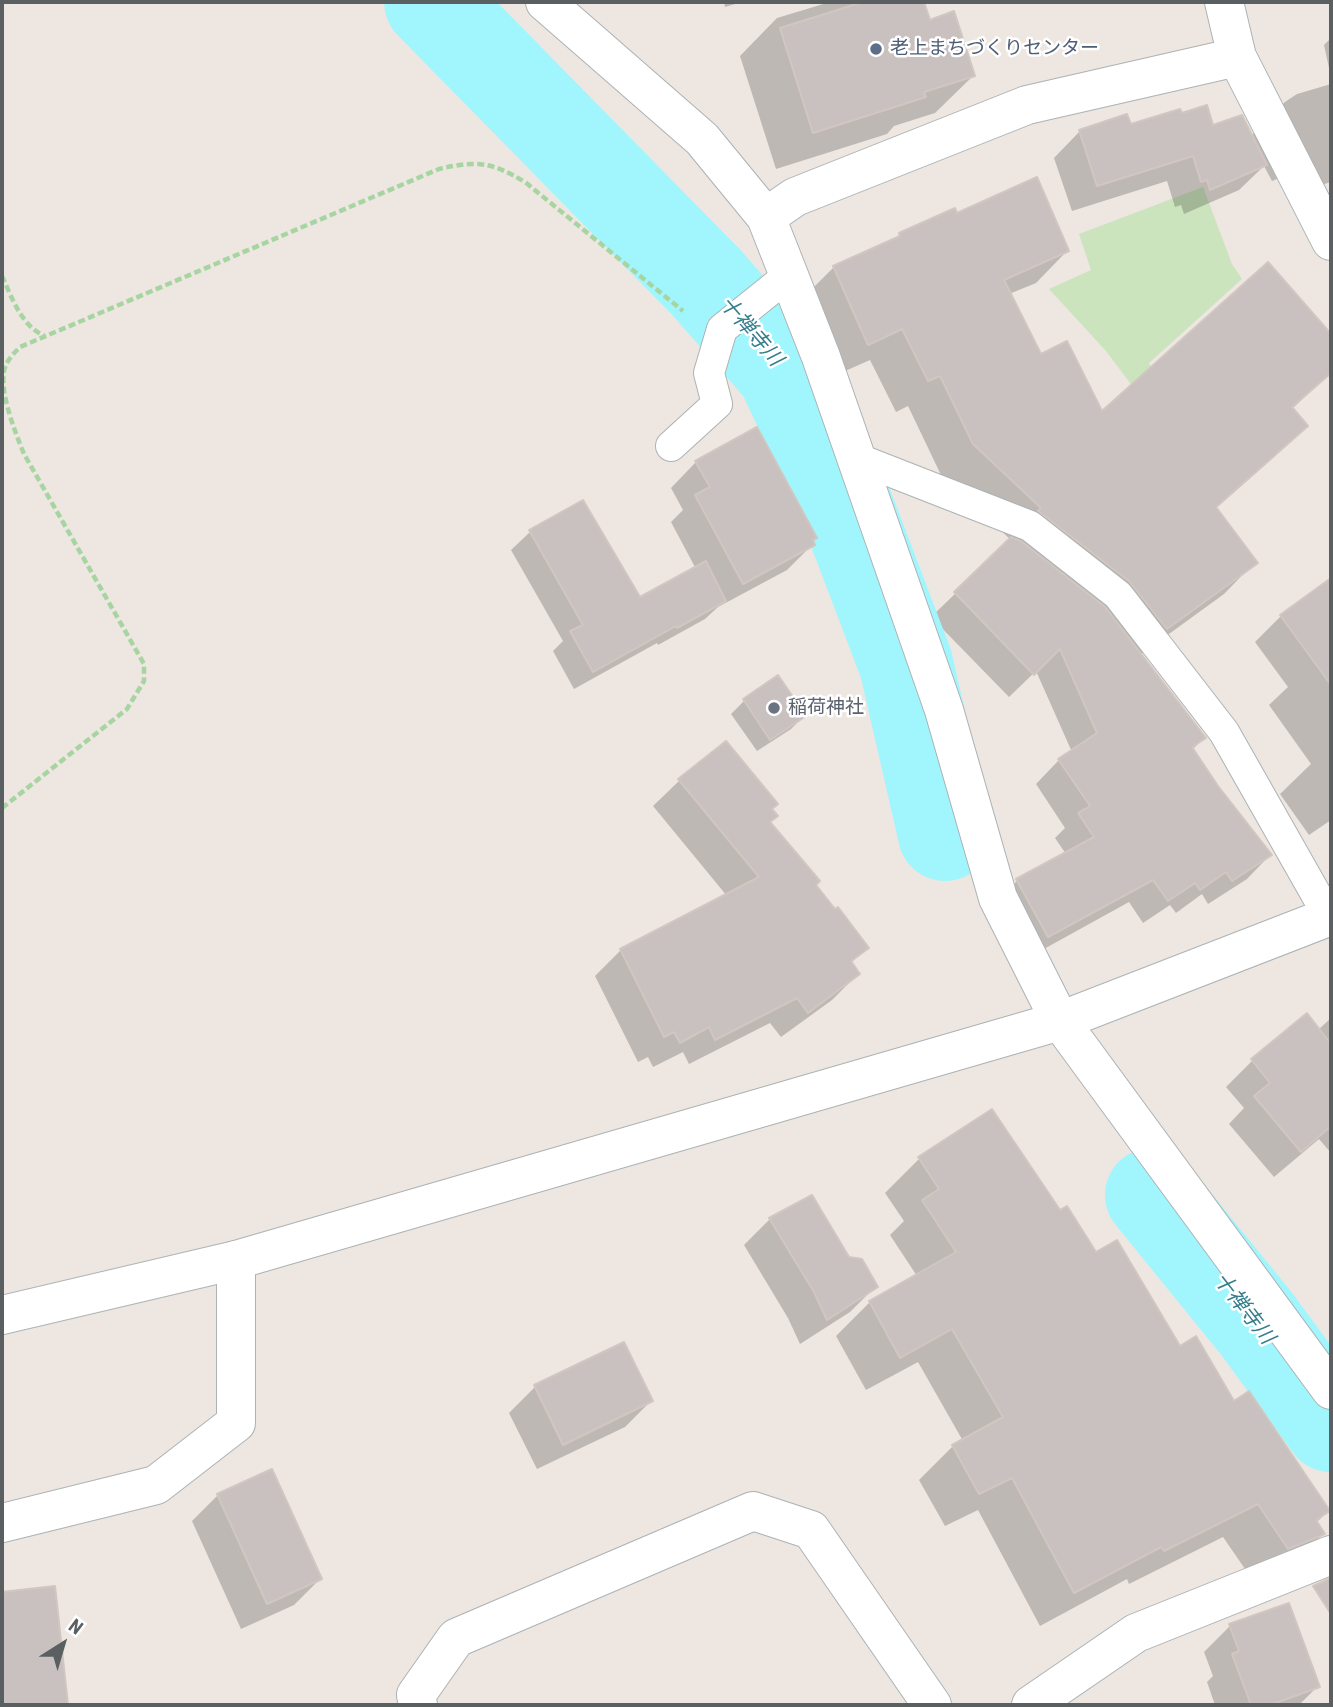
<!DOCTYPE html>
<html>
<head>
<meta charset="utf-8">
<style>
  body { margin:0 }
  #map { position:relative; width:1333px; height:1707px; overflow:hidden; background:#ede6e1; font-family:"Roboto Condensed",sans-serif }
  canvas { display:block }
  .frame { position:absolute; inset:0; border:4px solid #5a6062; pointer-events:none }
  .north { position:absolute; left:28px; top:1609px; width:70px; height:70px; -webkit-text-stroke:5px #fff; paint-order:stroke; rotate:37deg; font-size:19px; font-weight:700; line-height:28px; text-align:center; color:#5a6062 }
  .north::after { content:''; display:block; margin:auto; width:24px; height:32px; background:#5a6062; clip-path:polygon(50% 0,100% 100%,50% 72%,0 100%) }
</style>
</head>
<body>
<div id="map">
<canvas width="1333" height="1707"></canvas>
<div class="frame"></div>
<div class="north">N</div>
</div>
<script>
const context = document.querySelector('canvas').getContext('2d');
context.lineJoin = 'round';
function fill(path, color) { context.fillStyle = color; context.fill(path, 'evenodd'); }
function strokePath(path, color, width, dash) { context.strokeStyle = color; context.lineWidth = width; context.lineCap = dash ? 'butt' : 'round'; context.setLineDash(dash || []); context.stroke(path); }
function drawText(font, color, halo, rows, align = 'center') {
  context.font = font + ' "Roboto Condensed","Noto Sans JP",sans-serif'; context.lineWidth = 5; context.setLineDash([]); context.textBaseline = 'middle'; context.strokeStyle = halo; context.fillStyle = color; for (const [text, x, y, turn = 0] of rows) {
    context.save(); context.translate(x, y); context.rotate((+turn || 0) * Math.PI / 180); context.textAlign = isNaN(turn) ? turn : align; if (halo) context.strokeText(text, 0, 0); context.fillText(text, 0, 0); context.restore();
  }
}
const green = new Path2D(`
  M1203 187 1232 264 1242 279 1149 363 1166 393 1148 407 1106 351 1049 289 1091 270 1079 234Z`);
const shadow = new Path2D(`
  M724 2H742L725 7Z
  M830 2H922L929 22 973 76 935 113 894 126 887 134 776 169 740 56 777 18Z
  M1331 38V77L1324 45Z
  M1331 84V182L1292 194 1284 176 1272 181 1264 166 1239 190 1184 214 1181 205 1175 207 1167 181 1072 211 1054 158 1080 131 1130 126 1180 116 1212 128 1251 136 1285 102 1297 94Z
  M956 215 1067 251 1036 283 1009 294 1040 356 1101 414 1268 265 1331 336V346L1329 348 1331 351V372L1292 409 1306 426 1274 457 1215 509 1255 562 1224 594 1140 655 1204 738 1192 750 1217 787 1270 855 1247 879 1208 904 1202 894 1176 913 1170 905 1143 923 1129 902 1024 960 994 904 1017 881 1066 854 1055 838 1065 828 1036 784 1059 760 1072 752 1036 671 1009 697 931 617 1011 540 941 475 908 406 896 412 870 360 836 375 802 299 834 267 892 242 900 234Z
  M696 462 812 541 813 544 787 570 718 607 705 619 658 645 657 643 574 689 553 651 563 641 511 550 530 532 582 502 639 600 696 569 671 522 683 510 671 488Z
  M1331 580V820L1309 835 1280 794 1311 764 1269 705 1288 687 1255 642 1281 616Z
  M777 678 804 716 791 729 757 751 731 714 744 701Z
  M725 743 771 810 769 823 814 885 867 947 850 964 858 974 832 1000 781 1037 770 1023 689 1064 683 1052 653 1067 648 1057 638 1062 595 976 621 950 727 896 653 806 679 781Z
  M1306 1016 1318 1030 1331 1018V1153L1319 1139 1274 1177 1229 1124 1244 1108 1226 1087 1252 1061Z
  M919 1159 1060 1213 1179 1348 1234 1404 1328 1511 1316 1523 1323 1534 1289 1568 1254 1582 1223 1537 1129 1584 1127 1579 1040 1626 978 1510 945 1526 919 1480 953 1446 963 1441 918 1362 866 1390 836 1336 870 1302 917 1276 890 1235 904 1221 885 1193Z
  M770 1219 848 1258 876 1286 850 1312 800 1344 788 1318 744 1245Z
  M535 1387 651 1401 625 1427 537 1469 509 1413Z
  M218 1495 320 1579 294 1605 241 1629 192 1521Z
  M53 1588 67 1705H2V1594Z
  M1230 1626 1318 1686 1299 1705H1215L1207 1682 1213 1676 1204 1652Z`);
const river = new Path2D(`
  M431 2 706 282 783 370 843 498 906 664 945 834
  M1152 1195 1256 1323 1331 1425`);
const building = new Path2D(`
  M863 2H924L930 20 954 11 975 76 924 92 926 97 813 133 780 28Z
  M1207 105 1213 125 1242 115 1267 165 1210 190 1207 180 1201 182 1193 156 1097 186 1079 130 1127 114 1131 124 1180 109 1182 113Z
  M1037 177 1069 251 1004 280 1041 354 1067 341 1102 411 1268 262 1331 334V373L1292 407 1308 426 1216 507 1258 563 1167 629 1129 581 1038 511 1041 508 973 444 940 376 928 381 902 329 868 345 833 266 900 236 899 233 955 208 957 213Z
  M757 427 817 538 813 540 815 545 743 584 695 495 710 487 695 461Z
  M583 500 640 597 706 561 726 601 677 628 676 626 593 672 570 631 583 625 529 530Z
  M1011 537 1021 541 1105 607 1206 738 1192 747 1218 786 1272 855 1232 881 1226 872 1200 890 1195 883 1168 901 1153 880 1048 937 1016 879 1094 837 1078 813 1090 806 1058 759 1097 733 1060 649 1034 675 954 592Z
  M1331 578V685L1280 615Z
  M778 675 806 716 770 740 743 699Z
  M726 741 778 804 772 809 778 816 770 822 820 881 816 885 835 909 838 907 869 948 851 961 860 974 808 1013 797 998 715 1040 709 1027 680 1043 674 1032 664 1037 620 949 759 877 678 779Z
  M1307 1013 1331 1044V1126L1301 1152 1254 1096 1270 1083 1251 1059Z
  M992 1109 1060 1210 1067 1206 1096 1252 1117 1240 1180 1346 1196 1336 1234 1401 1249 1391 1330 1511 1316 1520 1325 1534 1288 1549 1258 1504 1164 1551 1161 1547 1074 1593 1012 1478 979 1494 952 1445 1003 1417 952 1329 900 1358 869 1301 956 1252 922 1200 939 1189 918 1157Z
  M812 1195 849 1257 862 1259 878 1287 827 1320 814 1292 769 1218Z
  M624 1342 653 1401 563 1445 534 1385Z
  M272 1469 322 1579 267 1604 217 1494Z
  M1331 1578V1614L1313 1586Z
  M55 1586 68 1705H2V1592Z
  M1289 1603 1320 1687 1270 1705H1251L1232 1654 1239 1651 1229 1624Z`);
const path = new Path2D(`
  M2 276C12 298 22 327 45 336
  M2 808 127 709 144 681V664L24 454C15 432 0 394 4 371 6 361 13 354 20 347L439 169C478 160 491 162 525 182L683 311`);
const lane = new Path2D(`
  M671 446 717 404 709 373 722 329 789 275
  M856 458 1030 526 1118 595 1224 732 1329 917`);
const street = new Path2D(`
  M545 2 702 139 766 217 821 357 944 710 998 898 1060 1021 1331 1390
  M1224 2 1237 57 1331 241
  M766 217 795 197 1027 105 1237 57
  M2 1523 156 1485 236 1423V1260
  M418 1705 416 1695 456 1638 753 1511 811 1530 932 1705
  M1031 1705 1136 1633 1331 1555`);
const secondary = new Path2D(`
  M2 1315 236 1260 1060 1021 1331 916`);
const markers = [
  [876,49,7,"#5c6f8a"],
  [774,708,7,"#6b7280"]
];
const serviceNames = [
  ["老上まちづくりセンター",890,49]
];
const worshipNames = [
  ["稲荷神社",788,708]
];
const waterNames = [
  ["十禅寺川",750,332,49],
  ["十禅寺川",1243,1309,52]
];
fill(green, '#cce4be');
fill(shadow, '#0003');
strokePath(river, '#a1f6fd', 94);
fill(building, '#c8c1bf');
strokePath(building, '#d1c6c0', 2);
strokePath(lane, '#adb2b4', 32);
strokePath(street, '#adb2b4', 40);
strokePath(secondary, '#acb3b5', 40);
strokePath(path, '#a7d5a2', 4.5, [7, 3.5]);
strokePath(lane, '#fff', 30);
strokePath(street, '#fff', 38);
strokePath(secondary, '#fff', 38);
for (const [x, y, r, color] of markers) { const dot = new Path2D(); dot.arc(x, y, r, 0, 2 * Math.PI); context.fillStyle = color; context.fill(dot); strokePath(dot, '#fff', 2.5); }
drawText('19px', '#4e5e75', '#fff', serviceNames, 'left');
drawText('19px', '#5b616d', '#fff', worshipNames, 'left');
drawText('italic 21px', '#357e8b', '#fff', waterNames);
</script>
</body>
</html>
